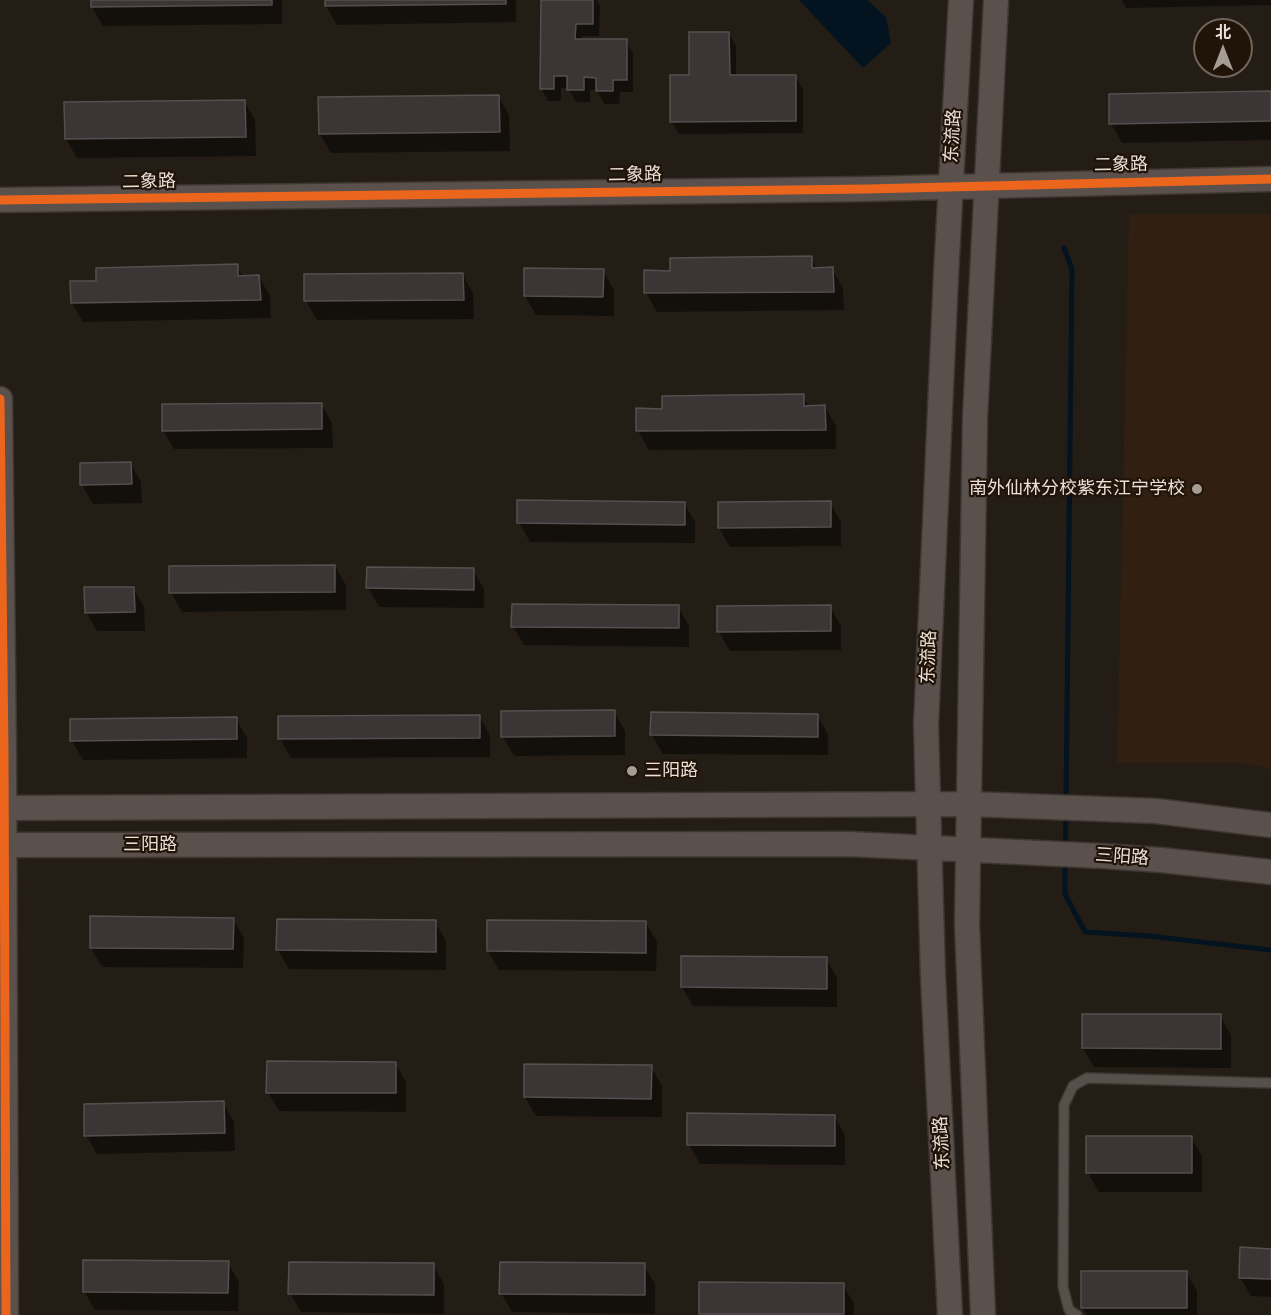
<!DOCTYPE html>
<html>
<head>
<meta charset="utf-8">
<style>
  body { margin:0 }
  #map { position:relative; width:1271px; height:1315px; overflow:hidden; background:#241d16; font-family:"IBM Plex Serif","Noto Sans SC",serif }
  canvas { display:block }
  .north { position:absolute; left:1193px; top:18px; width:60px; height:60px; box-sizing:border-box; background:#201308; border:2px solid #71655b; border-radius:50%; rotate:0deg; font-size:16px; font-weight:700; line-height:24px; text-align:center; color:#eae0d8 }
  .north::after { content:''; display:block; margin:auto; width:21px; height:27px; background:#a59c94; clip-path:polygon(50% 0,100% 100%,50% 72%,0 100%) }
</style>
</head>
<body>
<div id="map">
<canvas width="1271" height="1315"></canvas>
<div class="north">北</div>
</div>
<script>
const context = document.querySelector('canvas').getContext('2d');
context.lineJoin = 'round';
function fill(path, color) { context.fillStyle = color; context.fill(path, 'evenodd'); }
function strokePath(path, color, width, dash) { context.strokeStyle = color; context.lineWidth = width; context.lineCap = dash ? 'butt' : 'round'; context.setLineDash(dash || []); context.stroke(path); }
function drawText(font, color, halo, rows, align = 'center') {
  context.font = font + ' "IBM Plex Serif","Noto Sans SC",serif'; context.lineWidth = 4.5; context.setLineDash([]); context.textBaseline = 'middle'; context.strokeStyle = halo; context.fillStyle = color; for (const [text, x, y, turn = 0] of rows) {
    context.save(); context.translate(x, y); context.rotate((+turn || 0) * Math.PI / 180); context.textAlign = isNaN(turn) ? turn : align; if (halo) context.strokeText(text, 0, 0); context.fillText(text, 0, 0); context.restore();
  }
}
const built = new Path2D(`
  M1129 214H1271V769L1243 763H1117Z`);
const water = new Path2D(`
  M799 0H867L886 17 891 43 863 68Z`);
const shadow = new Path2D(`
  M92 0H282V24L103 26 92 7Z
  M326 0H516V22L337 25 326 6Z
  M542 0H596L600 6 599 36H582V40L626 41 633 54V92H620L619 104H604L597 90H590V102H576L568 88H561V101H548L541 88Z
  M1122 0H1271V5L1126 8Z
  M729 34 736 46V76H795L803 89V133L679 134 671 121 690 76Z
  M1271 93V140L1122 143 1111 124Z
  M498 96 509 115 510 151 331 153 320 134Z
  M244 101 255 120 256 156 77 158 66 139Z
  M811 258 817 269H832L843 288 844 310 657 312 646 292 672 272Z
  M237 266 243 277H259L270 296 271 318 83 322 72 303 98 282Z
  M603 271 614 290V316L536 315 525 296Z
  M462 274 473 293 474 319 317 320 306 301Z
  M803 396 809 407H825L836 426V449L649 450 638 431 664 411Z
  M321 404 332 423 333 448 174 449 163 430Z
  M130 463 141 482 142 503 93 504 82 485Z
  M684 503 695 522V543L530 542 519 522Z
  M830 503 841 522V546L730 547 719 528Z
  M335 566 346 585V610L182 612 171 593Z
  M368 569 473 570 484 589V608L379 607 368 588Z
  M133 588 144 607 145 631H97L86 612Z
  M678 607 689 626V647L524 645 513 626Z
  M830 607 841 626V650L730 651 719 632Z
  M614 712 625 731V755L514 756 503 737Z
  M817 715 828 734V755L663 754 652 735Z
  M479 716 490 735V757L291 758 280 739Z
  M236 719 247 738V758L83 760 72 741Z
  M233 919 244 938 243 968 102 967 91 948Z
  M435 922 446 941V970L289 969 278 950Z
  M646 923 657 942 656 971 499 970 488 951Z
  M826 959 837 978V1007L693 1006 682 987Z
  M1083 1015 1220 1016 1231 1035V1068L1094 1067 1083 1048Z
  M395 1063 406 1082V1112L279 1111 268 1092Z
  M651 1067 662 1086V1117L536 1116 525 1097Z
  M223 1103 234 1122 235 1151 97 1154 86 1135Z
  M834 1116 845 1135V1165L700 1164 689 1145Z
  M1191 1137 1202 1156V1192H1099L1088 1173Z
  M1271 1250V1297L1251 1296 1240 1277Z
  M228 1263 239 1282 238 1311 95 1310 84 1291Z
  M433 1265 444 1284V1314L301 1312 290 1293Z
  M644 1265 655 1284V1314L512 1312 501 1293Z
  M1186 1272 1197 1291V1315H1087L1083 1308Z
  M843 1285 854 1304V1315H701L700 1313Z`);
const stream = new Path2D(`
  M1064 248 1072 269 1066 801
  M1065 849 1066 814
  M1065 862V894L1085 932 1149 936 1271 950`);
const building = new Path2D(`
  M91 0H272V5L91 7Z
  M325 0H506V4L325 6Z
  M541 0H593V24H576L575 39H627V80H613V91H596V78L584 77V90H567V76H554V89H540Z
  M689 32H729L730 75H796V121L670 122V75H689Z
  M1271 91V121L1109 124V94Z
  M499 95 500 132 319 134 318 97Z
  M245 100 246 137 65 139 64 102Z
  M812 256V268L833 267 834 292 644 293V270L670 271V258Z
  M238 264V276L259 275 261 300 71 303 70 281H96V268Z
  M524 268 604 269 603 297 524 296Z
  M463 273 464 300 304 301V274Z
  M804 394V406L825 405 826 430 636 431V408L662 409V396Z
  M322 403V429L162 431V404Z
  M131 462 132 484 80 485V463Z
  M517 500 685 502V525L517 523Z
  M831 501V527L718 528V502Z
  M335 565V592L169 593V566Z
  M367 567 474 568V590L366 588Z
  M84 587H134L135 612 85 613Z
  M512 604 679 605V628L511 627Z
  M831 605V631L717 632V606Z
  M615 710V736L501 737V711Z
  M651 712 818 714V737L650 735Z
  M480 715V738L278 739V716Z
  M237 717V739L70 741V719Z
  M90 916 234 918 233 949 90 948Z
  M277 919 436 920V952L276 950Z
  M487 920 646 921V953L487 951Z
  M681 956 827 957V989L681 987Z
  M1082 1014H1221V1049L1082 1048Z
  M267 1061 396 1062V1093H266Z
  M524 1064 652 1065 651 1099 524 1097Z
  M224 1101 225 1133 84 1136V1104Z
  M687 1113 835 1115V1146L687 1145Z
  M1086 1136H1192V1173H1086Z
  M1240 1247 1271 1249V1279L1239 1278Z
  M83 1260 229 1261 228 1293 83 1292Z
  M289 1262 434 1263V1295L288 1294Z
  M500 1262 645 1263V1295L499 1294Z
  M1081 1271H1187V1308H1081Z
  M699 1282 844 1283V1314H699Z`);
const lane = new Path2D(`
  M1077 1315 1069 1310 1063 1287 1064 1105 1073 1086 1087 1078 1271 1083`);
const secondary = new Path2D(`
  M0 200 867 189 1271 179
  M0 399 4 753 6 1315
  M0 808 969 804 1156 811 1271 825
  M0 845 849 844 1102 856 1161 860 1271 872
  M950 1315 933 977 926 725 946 275 961 0
  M983 1315 967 924 975 418 996 0`);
const cycleway = new Path2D(`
  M0 200 867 189 1271 179
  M0 399 4 753 6 1315`);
const markers = [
  [1197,489,6,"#a59c94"],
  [632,771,6,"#a59c94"]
];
const streetNames = [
  ["东流路",953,136,-87],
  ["二象路",1121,165,-1],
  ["二象路",635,175,-1],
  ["二象路",149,182,-1],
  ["东流路",929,657,-88],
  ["三阳路",150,845],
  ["三阳路",1122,857,4],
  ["东流路",942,1143,-93]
];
const poiNames = [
  ["南外仙林分校紫东江宁学校",1185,489],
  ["三阳路",644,771,"left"]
];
fill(built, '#312011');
fill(water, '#03131f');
fill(shadow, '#0007');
strokePath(stream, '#03131f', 5);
fill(building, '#3b3535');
strokePath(building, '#554f4f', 1.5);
strokePath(lane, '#3d3632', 12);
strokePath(secondary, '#3d3632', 27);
strokePath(lane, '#56504a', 9);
strokePath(secondary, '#5a504c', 24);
strokePath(cycleway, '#eb651d', 9);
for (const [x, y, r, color] of markers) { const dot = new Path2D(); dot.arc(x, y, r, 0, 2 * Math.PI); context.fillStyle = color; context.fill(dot); strokePath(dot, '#201308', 2); }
drawText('18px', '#eae0d8', '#201308', streetNames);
drawText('18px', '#eae0d8', '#201308', poiNames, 'right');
</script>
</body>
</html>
